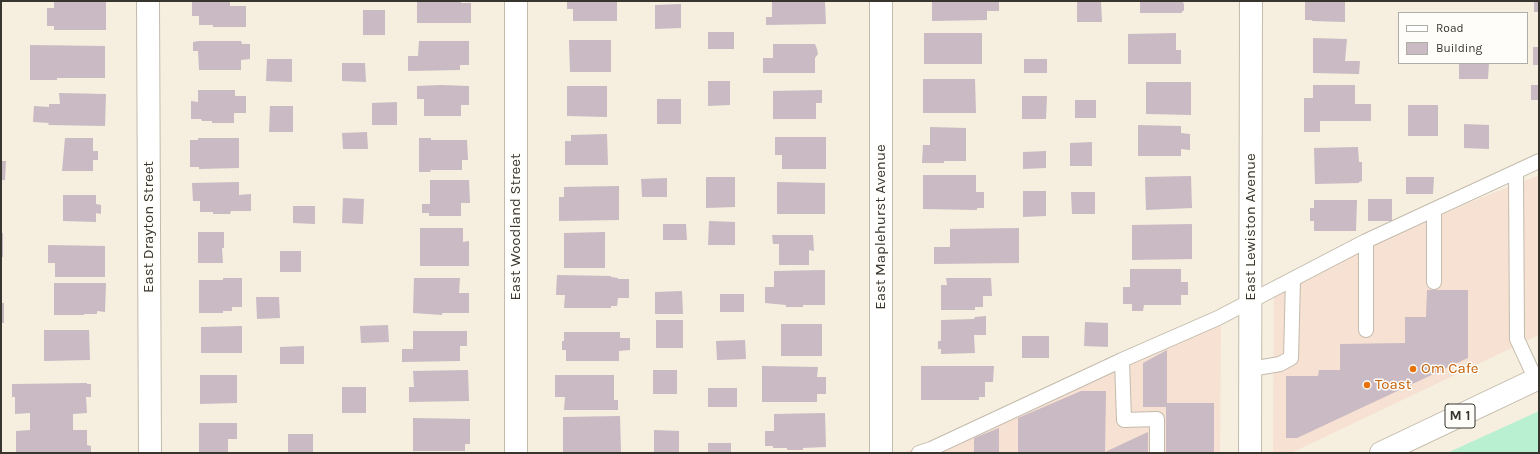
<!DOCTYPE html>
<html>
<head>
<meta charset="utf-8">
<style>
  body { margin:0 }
  #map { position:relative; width:1540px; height:454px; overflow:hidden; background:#f6efdf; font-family:Karla,sans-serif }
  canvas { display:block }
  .frame { position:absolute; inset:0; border:2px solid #38352f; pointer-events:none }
  .legend { position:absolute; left:1398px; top:12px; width:130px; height:52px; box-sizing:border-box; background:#fefdf9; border:1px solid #afada8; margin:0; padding:5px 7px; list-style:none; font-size:12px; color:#38352f }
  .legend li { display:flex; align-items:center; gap:8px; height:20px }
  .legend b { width:20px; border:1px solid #afada8 }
</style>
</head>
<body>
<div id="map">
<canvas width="1540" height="454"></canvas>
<div class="frame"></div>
<ul class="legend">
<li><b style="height:5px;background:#fff"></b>Road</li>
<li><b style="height:11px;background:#c9bac4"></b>Building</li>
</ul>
</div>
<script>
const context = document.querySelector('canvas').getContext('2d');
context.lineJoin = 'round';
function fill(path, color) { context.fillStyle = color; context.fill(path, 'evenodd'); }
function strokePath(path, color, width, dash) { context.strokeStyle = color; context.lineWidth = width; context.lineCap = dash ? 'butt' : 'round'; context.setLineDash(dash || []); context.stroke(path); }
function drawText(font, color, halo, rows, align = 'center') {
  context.font = font + ' Karla,sans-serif'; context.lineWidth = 3; context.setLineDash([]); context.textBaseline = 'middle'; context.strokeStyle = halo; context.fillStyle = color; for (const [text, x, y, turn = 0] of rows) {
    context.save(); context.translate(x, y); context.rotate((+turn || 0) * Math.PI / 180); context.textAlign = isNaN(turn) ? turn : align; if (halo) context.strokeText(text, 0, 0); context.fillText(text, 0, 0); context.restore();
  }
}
const commercial = new Path2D(`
  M1539 175V335L1291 453H1273L1274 290 1473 201Z
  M1221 316 1220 453H903Z`);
const green = new Path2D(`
  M1539 411V453H1447Z`);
const building = new Path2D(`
  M54 1H106V30H54V26H47V8H54Z
  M192 1H230V6H246V27H213V25H199V16H192Z
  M417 1H461V3H471V23H417Z
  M567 1H617V21H573V9H567Z
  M772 1H825L826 24 766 25V17H772Z
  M932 1H999V11H987V20L932 21Z
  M1077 1H1101L1102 22H1077Z
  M1140 1H1182L1184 4V10L1181 13H1140Z
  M1305 1H1345V22L1312 21V20H1305Z
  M1534 1H1539V12H1534Z
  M681 4V28L655 29V5Z
  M363 10H385V35H363Z
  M708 32H734V49H708Z
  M924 33H982V64H924Z
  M1176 33V50H1181V64H1128V34Z
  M1313 38 1347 39 1345 61H1360L1359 74 1313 73Z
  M569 40H611V72H570Z
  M199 41H241L242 44H250V59L241 60V70H199L198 51H193V42Z
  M419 41H469V65H460V70L408 71V56H418Z
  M773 44H815L817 49 818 54 815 58V73H763V58H773Z
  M30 45 105 46V78H57V80H30Z
  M1533 47H1539V65H1533Z
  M267 59H292V82L266 81Z
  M1024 59H1047V73H1024Z
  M342 63H365L366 82 342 81Z
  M1459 63H1489L1488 79H1459Z
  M923 79H975L976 113H923Z
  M708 81H730V105L708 106Z
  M1146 82H1191V115L1146 114Z
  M441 85 469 86V105H461V116H424V99H417V86Z
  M1313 85H1355V104H1371V121H1320V132H1304V98H1313Z
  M1531 85H1539V100H1531Z
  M567 86H607V117L567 116Z
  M198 90H235V96H246V113H234V123H212V121H202L201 119H191V101L198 102Z
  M822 90V103H816V119H773V91Z
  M59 93 106 94 105 126 48 125 49 123 33 122 34 106 49 107V104H60Z
  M1022 96H1047L1046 119H1022Z
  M657 99H681V124H657Z
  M1075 100H1096V118H1075Z
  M397 102V125H372V103Z
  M1408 105H1438V136H1408Z
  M270 106H293V132H269Z
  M1464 124 1489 125V149L1464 148Z
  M1138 125 1181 126V133L1190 134V150L1181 149V156H1138Z
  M930 127 966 128V161H944V163H922L923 145H930Z
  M367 132 368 149H343L342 133Z
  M607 134 608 165H565V141H571V135Z
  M775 137H826V169H782V155H775Z
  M65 138H93V151H98V160H93V171H62Z
  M198 138H239V168L199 169V167H190V140H198Z
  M419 138H431V140H467L468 160H462V170H430L431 172H419Z
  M1092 142V166H1070V143Z
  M1358 147 1359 162H1362V181L1359 182V183L1315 184 1314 148Z
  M1046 151V168L1023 169V152Z
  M1 161H6L5 180H1Z
  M923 175H976V192H984V208H977V210L923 209Z
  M1191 176 1192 208 1146 210 1145 177Z
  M706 177H735V207L706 208Z
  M1406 177H1434L1433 194H1406Z
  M667 178V197H642L641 179Z
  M430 180H469L470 203H461V216H429V213H422V204H430Z
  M239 182V195L251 194V211H231L230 214H213V212H200V201H193L192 183Z
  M777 182 825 183V214H777Z
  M619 186V220L559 221V197H564V187Z
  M1023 191H1046V216L1023 217Z
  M1071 192H1095V214H1072Z
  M63 195H96V204L101 205V214L96 213V222L63 221Z
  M343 198 364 199 363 224 342 223Z
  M1368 199H1392V221H1368Z
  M1314 200H1357L1356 231H1314V221H1310V208H1314Z
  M293 206H315V224L293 223Z
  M709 221 735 222V245H708Z
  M663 224H686L687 240H663Z
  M1192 224V259L1132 260V225Z
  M420 228H463V242L469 241V266H420Z
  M1019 228V263L934 264V247H950V229Z
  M198 232H224V248H222L223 263H198Z
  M605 232V268H564V233Z
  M1 233H3V257H1Z
  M772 235H813L814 251 809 250V265H779V244H773Z
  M48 245 105 246V277H55V263H48Z
  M280 251H301V272H280Z
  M1130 269H1181V282H1188V295H1181V305H1144L1143 311H1132V304H1123V287H1130Z
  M825 270V305H803V307H786V305L765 303V287H774V271Z
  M557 275 611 276V277L618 278V279H629V298H618L617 306H611V308H564L565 295H556Z
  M223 278H242V307H232V311H223V313H199V280H223Z
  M414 278H460L459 293H469V313H442V315L413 313Z
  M946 278H991L992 296H983V307H975V310H941V285H947Z
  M54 283H106L105 312 97 311V314H84V315H54Z
  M1427 290H1468V358L1297 438H1286V376H1318L1319 370H1340V344L1405 343V317H1426Z
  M682 291 683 314H655V292Z
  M720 294H744V312H720Z
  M256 297H279L280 318 257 319Z
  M1 303H4V323H1Z
  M986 316V335H974L975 353 941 354V349H938V341H941V320L974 319 975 317Z
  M656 320H683V348H656Z
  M1085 322 1108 323V347L1084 346Z
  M781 324H822V356H781Z
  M388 325 389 342 361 343 360 326Z
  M242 326V353H201V327Z
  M44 330H89L90 360 44 361Z
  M413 331H467V346H460V361L402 362V349H413Z
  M564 332H620V338H630V350L619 351V361H566V350H562V341H564Z
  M1022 336H1049V358H1022Z
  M745 340 746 359 717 360 716 341Z
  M304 346V364H280V347Z
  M1167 350V403H1214V453H1166V407H1143V363Z
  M762 366 818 367 817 377H826V394H817V402H762Z
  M921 366H994L993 382H985V397H979V400H921Z
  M468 370 469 401 409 402V387H414L413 371Z
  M653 370H677V394H653Z
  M200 375H237V403L200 404Z
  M555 375H614V400H618V410H564L565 397H555Z
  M87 383V384H91V397H86L87 413 73 414V430H87V445L91 446V453H16V431L30 430V413L15 414V397H12V384Z
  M342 387H366V413H342Z
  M708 388H737V407H708Z
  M1081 391H1106L1105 452 1148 432V453H1018V418Z
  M825 413 826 447 803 448V450H787V448H773V446H765V431H774V414Z
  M620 416 621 452H563V417Z
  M413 418 470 419V444H465V451H413Z
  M199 423H237V439H228V452L199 453Z
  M999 428V453H974V438Z
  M654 430 679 431V453H654Z
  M288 434H313V453H288Z
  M708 443H731V453H708Z`);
const service = new Path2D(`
  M1516 172 1517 339 1536 380
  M1434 210V282
  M1366 330V241
  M1122 360 1124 420 1157 419V453
  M1251 369 1280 364 1291 358 1293 279
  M919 453 931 449 1122 360 1218 318 1366 241 1539 161`);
const minor = new Path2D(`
  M148 1 150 453
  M516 1V453
  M881 1V453
  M1250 453 1251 1`);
const primary = new Path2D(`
  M1381 453 1539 378`);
const markers = [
  [1413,369,4,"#e8710a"],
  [1367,385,4,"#e8710a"]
];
const shields = [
  [1460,416,30]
];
const shieldNames = [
  ["M 1",1460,416]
];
const streetNames = [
  ["East Drayton Street",149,227,-90],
  ["East Woodland Street",516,227,-90],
  ["East Maplehurst Avenue",881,227,-90],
  ["East Lewiston Avenue",1251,227,-90]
];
const foodNames = [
  ["Om Cafe",1421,369],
  ["Toast",1375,385]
];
fill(commercial, '#f6e1d3');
fill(green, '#baf0d2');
fill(building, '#c9bac4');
strokePath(service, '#c3bbac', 16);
strokePath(minor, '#c3bbac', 24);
strokePath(primary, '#c3bbac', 24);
strokePath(service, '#fff', 14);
strokePath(minor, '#fff', 22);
strokePath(primary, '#fff', 22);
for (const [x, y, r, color] of markers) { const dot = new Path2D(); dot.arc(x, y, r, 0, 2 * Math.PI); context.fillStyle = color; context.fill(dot); strokePath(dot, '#fefdf9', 1.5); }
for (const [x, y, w] of shields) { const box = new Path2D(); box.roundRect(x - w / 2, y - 12, w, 24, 3); context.fillStyle = '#fefdf9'; context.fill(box); strokePath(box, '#38352f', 1); }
drawText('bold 14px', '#38352f', null, shieldNames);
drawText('15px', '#38352f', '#fefdf9', streetNames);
drawText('15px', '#c56008', '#fefdf9', foodNames, 'left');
</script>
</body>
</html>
